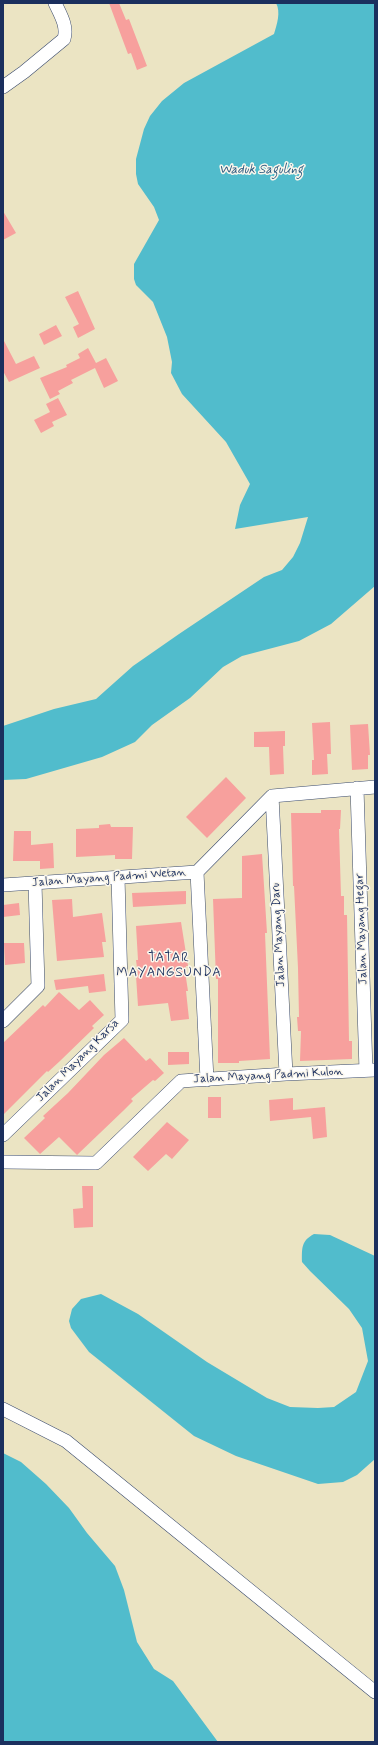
<!DOCTYPE html>
<html>
<head>
<meta charset="utf-8">
<style>
  body { margin:0 }
  #map { position:relative; width:378px; height:1745px; overflow:hidden; background:#ebe4c3; font-family:Mynerve,sans-serif }
  canvas { display:block }
  .frame { position:absolute; inset:0; border:4px solid #1b2f5e; pointer-events:none }
</style>
</head>
<body>
<div id="map">
<canvas width="378" height="1745"></canvas>
<div class="frame"></div>
</div>
<script>
const context = document.querySelector('canvas').getContext('2d');
context.lineJoin = 'round';
function fill(path, color) { context.fillStyle = color; context.fill(path, 'evenodd'); }
function strokePath(path, color, width, dash) { context.strokeStyle = color; context.lineWidth = width; context.lineCap = dash ? 'butt' : 'round'; context.setLineDash(dash || []); context.stroke(path); }
function drawText(font, color, halo, rows, align = 'center') {
  context.font = font + ' Mynerve,sans-serif'; context.lineWidth = 3; context.setLineDash([]); context.textBaseline = 'middle'; context.strokeStyle = halo; context.fillStyle = color; for (const [text, x, y, turn = 0] of rows) {
    context.save(); context.translate(x, y); context.rotate((+turn || 0) * Math.PI / 180); context.textAlign = isNaN(turn) ? turn : align; if (halo) context.strokeText(text, 0, 0); context.fillText(text, 0, 0); context.restore();
  }
}
const water = new Path2D(`
  M276 3H375V586L331 624 299 641 242 656 223 667 190 698 152 725 135 742 102 757 26 779 3 780V726L54 709 96 699 133 666 179 634 264 577 282 570 293 557 300 543 308 517 235 529 240 505 250 484 226 442 182 394 171 373 172 362 167 337 153 302 136 285 134 279V264L159 220 154 207 138 184 136 174V159L144 129 150 116 162 101 184 83 274 34C277 24 281 12 276 3Z
  M314 1234 330 1235 375 1256V1459L357 1475 343 1482 318 1484 236 1456 194 1436 89 1352 71 1328 69 1321 72 1309 81 1299 101 1294 138 1314 207 1362 267 1398 290 1407 318 1408 334 1407 356 1392 368 1361 362 1328 349 1309 310 1271 302 1262C302 1248 301 1241 314 1234Z
  M3 1453 21 1462 46 1484 69 1508 87 1533 115 1566 124 1590 137 1642 154 1669 173 1681 218 1742H3Z`);
const building = new Path2D(`
  M109 3H119L126 20 129 19 147 66 137 70 131 53 128 54 122 38Z
  M3 211 16 233 3 240Z
  M78 291 95 329 78 338 73 327 79 324 65 297Z
  M56 325 62 336 44 345 39 334Z
  M3 339 16 364 34 356 40 368 9 382 3 371Z
  M88 348 96 363 106 358 118 381 104 388 95 368 71 380 73 383 58 391 60 394 50 399 40 378 67 367 66 365 80 358 78 354Z
  M58 398 67 415 52 422 54 426 41 433 34 420 50 412 46 404Z
  M330 722 331 754H327L328 774 312 775V760H314L312 723Z
  M368 724 370 755H368V769L352 770 350 725Z
  M285 731V746H283L284 774 270 775 269 747H254V732Z
  M226 777 246 798 207 838 186 817Z
  M321 810H341L340 829H339L341 896H344V915H347L349 1041H352V1059L300 1061 301 1031H298L297 1017H299L298 968 294 886H293L291 813H321Z
  M110 824 111 827H133L132 859H115V855L76 857V829L99 828V825Z
  M14 831H31V845L53 843 54 868 40 869V861H13Z
  M262 854 267 933H265L270 1059 239 1061V1063H218V979H216L213 899 242 898V856Z
  M186 891V904L133 907 132 893Z
  M72 899 73 917 102 913 106 942H102L104 957 57 961 52 900Z
  M19 903 20 915 3 917V905Z
  M181 922 188 966H186V978L188 991H186L189 1019 171 1021 168 1003 138 1006 136 976H138L136 960H138L136 926Z
  M4 943H24L25 963 5 965Z
  M104 974 106 991 89 993 88 986 56 990 54 980Z
  M59 992 79 1010 90 1000 104 1015 92 1026 94 1028 60 1061 48 1072 47 1071 3 1115V1043L43 1005 45 1007Z
  M124 1038 146 1061 150 1058 164 1073 155 1081 153 1080 131 1099 133 1101 123 1111 77 1155 59 1137 40 1154 24 1138 45 1118 43 1116 68 1093 104 1055Z
  M168 1052H189V1064L168 1065Z
  M208 1097H221V1118H208Z
  M293 1098V1110L325 1107 327 1137 313 1139 311 1117 270 1121 269 1100Z
  M167 1122 189 1140 172 1159 166 1154 148 1171 133 1157Z
  M82 1186H93V1227L74 1228 73 1209 83 1208Z`);
const street = new Path2D(`
  M3 87 24 72 64 39C68 26 60 14 55 3
  M357 788 366 1071
  M272 796 286 1074
  M197 872 207 1080
  M3 885 197 872 272 796 375 787
  M3 1021 38 986 35 883
  M3 1135 122 1020 118 877
  M3 1162 96 1163 181 1081 286 1074 375 1070
  M3 1409 66 1441 375 1692`);
const streetNames = [
  ["Jalan Mayang Padmi Wetan",109,878,-4],
  ["Jalan Mayang Hegar",362,929,-92],
  ["Jalan Mayang Daru",279,935,-93],
  ["Jalan Mayang Karsa",78,1061,-45],
  ["Jalan Mayang Padmi Kulon",268,1076,-3]
];
const waterNames = [
  ["Waduk Saguling",261,170]
];
const neighbourhoodNames = [
  ["TATAR",169,958],
  ["MAYANGSUNDA",169,973]
];
fill(water, '#51bccc');
fill(building, '#f7a09d');
strokePath(street, '#3a4a6d', 14);
strokePath(street, '#fff', 13);
drawText('12px', '#1b2f5e', '#fbf7ec', streetNames);
drawText('italic 13px', '#2b597f', '#fbf7ec', waterNames);
context.letterSpacing = '1px';
drawText('13px', '#1b2f5e', '#fbf7ec', neighbourhoodNames);
context.letterSpacing = '0px';
</script>
</body>
</html>
